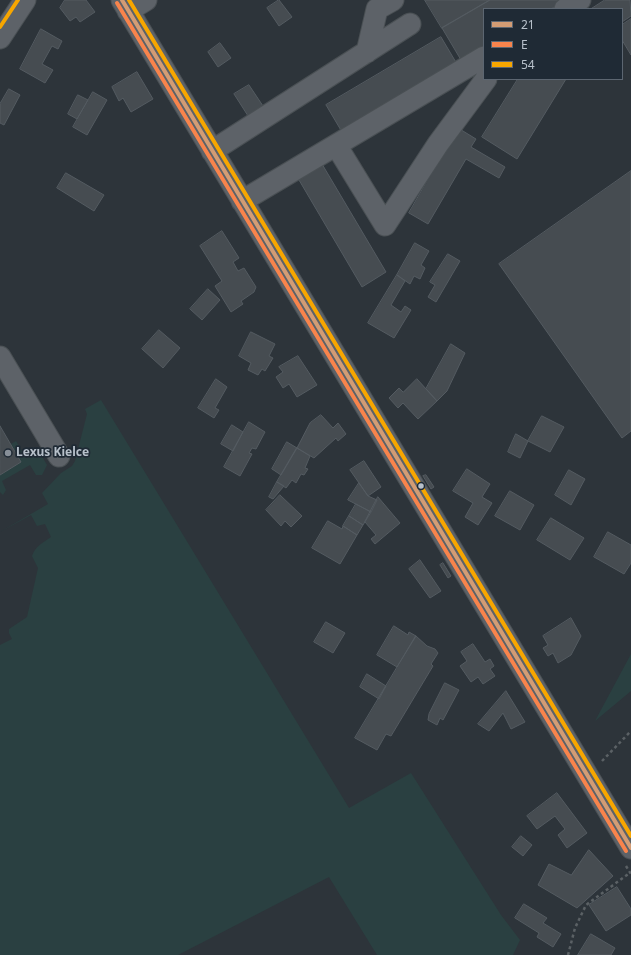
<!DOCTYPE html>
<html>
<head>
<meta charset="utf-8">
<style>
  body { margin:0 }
  #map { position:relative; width:631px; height:955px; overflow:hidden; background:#2d343a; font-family:"Noto Sans",sans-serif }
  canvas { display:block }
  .legend { position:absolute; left:483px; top:8px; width:140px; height:72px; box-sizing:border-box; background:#1f2a35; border:1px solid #5c6671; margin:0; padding:5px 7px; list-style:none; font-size:12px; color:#b7c0ca }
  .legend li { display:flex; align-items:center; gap:8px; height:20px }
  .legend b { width:20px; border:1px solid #5c6671 }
</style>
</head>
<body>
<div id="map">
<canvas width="631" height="955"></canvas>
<ul class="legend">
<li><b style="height:5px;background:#d39c74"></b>21</li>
<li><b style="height:5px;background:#f8844c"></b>E</li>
<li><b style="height:5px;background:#f7a600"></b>54</li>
</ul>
</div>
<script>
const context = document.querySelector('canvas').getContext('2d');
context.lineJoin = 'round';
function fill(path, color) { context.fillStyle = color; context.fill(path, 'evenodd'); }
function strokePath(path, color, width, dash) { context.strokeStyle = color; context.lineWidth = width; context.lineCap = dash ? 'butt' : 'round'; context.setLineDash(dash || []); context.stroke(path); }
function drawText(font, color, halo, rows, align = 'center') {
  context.font = font + ' "Noto Sans",sans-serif'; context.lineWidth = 3.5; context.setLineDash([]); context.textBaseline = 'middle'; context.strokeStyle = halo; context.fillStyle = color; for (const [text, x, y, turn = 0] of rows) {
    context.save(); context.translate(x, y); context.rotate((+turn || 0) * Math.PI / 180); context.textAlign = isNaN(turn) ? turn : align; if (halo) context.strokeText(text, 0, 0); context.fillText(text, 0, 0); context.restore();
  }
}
const green = new Path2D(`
  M101 400 349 808 411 773 501 915 520 940 513 955H377L329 877 178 955H0V645L12 639 9 633V629L27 617 38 568 32 556C36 545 43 543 51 537L45 524 37 526 31 515 0 532 48 504 42 493 61 473 72 466 75 461 87 414 85 409Z
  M16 441 26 458 39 451 47 465 42 475H36L30 465 2 481 6 490 3 495 0 492V475L21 462 11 444Z
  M631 654V691L595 721Z`);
const building = new Path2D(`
  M65 0H86L95 12 80 22 76 17 70 21 60 8Z
  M279 0 292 17 279 26 267 8Z
  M425 0H490L442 28Z
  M490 0H567L551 9H484V47L461 60 442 28Z
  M605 0H630L631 16 622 22V9H591Z
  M631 19V55L622 40V25Z
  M41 29 62 41 58 49 52 46 42 64 53 70 45 83 20 69Z
  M441 37 457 64 342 132 326 105Z
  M220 43 231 58 218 67 208 52Z
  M137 72 153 99 131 112 123 98 119 101 112 87Z
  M518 79H566L517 159 482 137Z
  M249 85 265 109 250 119 234 94Z
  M9 89 20 95 4 125 0 123V104Z
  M93 92 107 100 87 135 73 127Z
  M78 95 88 100 77 119 68 114Z
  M458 128 476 139 471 147 505 167 499 178 466 159 428 224 409 213Z
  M322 164 386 272 362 287 299 180Z
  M631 171V431L622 438 499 264Z
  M66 173 104 195 94 211 57 188Z
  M222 231 239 258 233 262 238 271 244 268 256 287 254 292 241 301 243 304 231 312 215 286 222 281 200 246Z
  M415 243 429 251 421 265 425 268 420 279 414 276 410 284 397 275Z
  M448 254 460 261 436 302 428 297 435 285 430 282Z
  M397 275 405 281 391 305 401 312 405 306 411 310 394 338 368 323Z
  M208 289 220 300 202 320 190 309Z
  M159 330 180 348 163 368 142 349Z
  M251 332 275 344 269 356 273 358 265 371 262 369 258 375 248 370 251 363 239 356Z
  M451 344 465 353 447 391 437 401 426 389Z
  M298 356 317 385 297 397 289 384 283 388 276 377 283 372 279 367Z
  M216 379 227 387 215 408 219 410 214 418 198 408Z
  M417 379 437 401 418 419 403 403 398 408 389 398 399 388 403 392Z
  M321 415 333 428 338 423 346 434 338 441 336 438 314 458 297 448 310 423Z
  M542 416 564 427 550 452 528 441Z
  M249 422 265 432 256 449 252 448 249 453 252 454 240 476 224 467Z
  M232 425 243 432 233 451 221 444Z
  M0 426 21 462 0 475Z
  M516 434 528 441 520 458 508 452Z
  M287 442 297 448 281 475 272 469Z
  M297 448 310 456 305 468 308 469 304 475 301 474 296 483 292 480 286 488 277 482Z
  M364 461 381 487 368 496 350 470Z
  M467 469 490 484 482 497 492 503 478 525 465 517 473 503 453 491Z
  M569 470 585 479 571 505 555 495Z
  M426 475 434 487 431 489 423 476Z
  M277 482 284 486 273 499 269 497Z
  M359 483 368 496 377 500 371 512 348 500Z
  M510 491 534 505 520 530 495 516Z
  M280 495 302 516 291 527 285 521 281 526 266 510Z
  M378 497 400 523 375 544 371 539 376 535 365 522Z
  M356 504 371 512 363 525 349 516Z
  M349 516 363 525 357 535 343 526Z
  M551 518 584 538 570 560 537 540Z
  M328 521 342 529 343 526 357 535 340 564 312 548Z
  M608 532 631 545V563L624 574 594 557Z
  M420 560 441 591 430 598 409 569Z
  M443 563 451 576 448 578 440 565Z
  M571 618 581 636 571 655 558 663 553 653 548 656 543 648 548 645 543 636Z
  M326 622 345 633 333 653 314 642Z
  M394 626 408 635 409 632 416 636 397 667 377 655Z
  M416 636 427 646 435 649 438 653 431 664 433 666 391 736 386 734 377 750 355 738Z
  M473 644 485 662 490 659 494 666 490 669 495 676 483 684 478 677 471 682 460 666 467 661 461 652Z
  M367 674 386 686 379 699 360 687Z
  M445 683 459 690 443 720 440 718 437 725 428 720 429 714Z
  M506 691 525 722 511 729 503 713 489 731 478 724Z
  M557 793 587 833 567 848 558 835 565 829 555 816 537 829 527 816Z
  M521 836 532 845 523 856 512 847Z
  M589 850 613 876 577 908 538 885 549 864 571 875Z
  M617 887 631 909V915L606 931 589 905Z
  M524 904 547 918 543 923 561 934 553 947 537 937 539 933 515 918Z
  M591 934 615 948 611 955H578Z`);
const path = new Path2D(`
  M602 761 631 731
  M626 866 631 874
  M568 955 575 928 586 905 631 872`);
const minor = new Path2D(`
  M122 0 631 848
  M565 9 580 0
  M128 11 146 0
  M0 38 25 0
  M367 52 377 9 393 0
  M336 145 385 225 438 144 486 79
  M212 151 410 24
  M242 201 484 57
  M0 357 59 456`);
const bus1 = new Path2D(`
  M122 0 631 848`);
const bus2 = new Path2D(`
  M117 3 626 851`);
const bus3 = new Path2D(`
  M129 0 631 836
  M0 27 18 0`);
const markers = [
  [8,453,4,"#878f98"],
  [421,486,3.5,"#b7c0ca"]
];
const poiNames = [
  ["Lexus Kielce",16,453]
];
fill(green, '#2a4041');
fill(building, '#464c51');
strokePath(building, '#545b61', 1);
strokePath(minor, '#4a5054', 23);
strokePath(path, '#5b6165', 2.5, [3, 3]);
strokePath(minor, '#5d6268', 21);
strokePath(bus1, '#d39c74', 4);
strokePath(bus2, '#f8844c', 4);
strokePath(bus3, '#f7a600', 4);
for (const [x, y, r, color] of markers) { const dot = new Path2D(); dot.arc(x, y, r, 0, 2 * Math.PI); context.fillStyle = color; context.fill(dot); strokePath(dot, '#1f2a35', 1.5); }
drawText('bold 12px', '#b7c0ca', '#1f2a35', poiNames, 'left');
</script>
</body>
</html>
